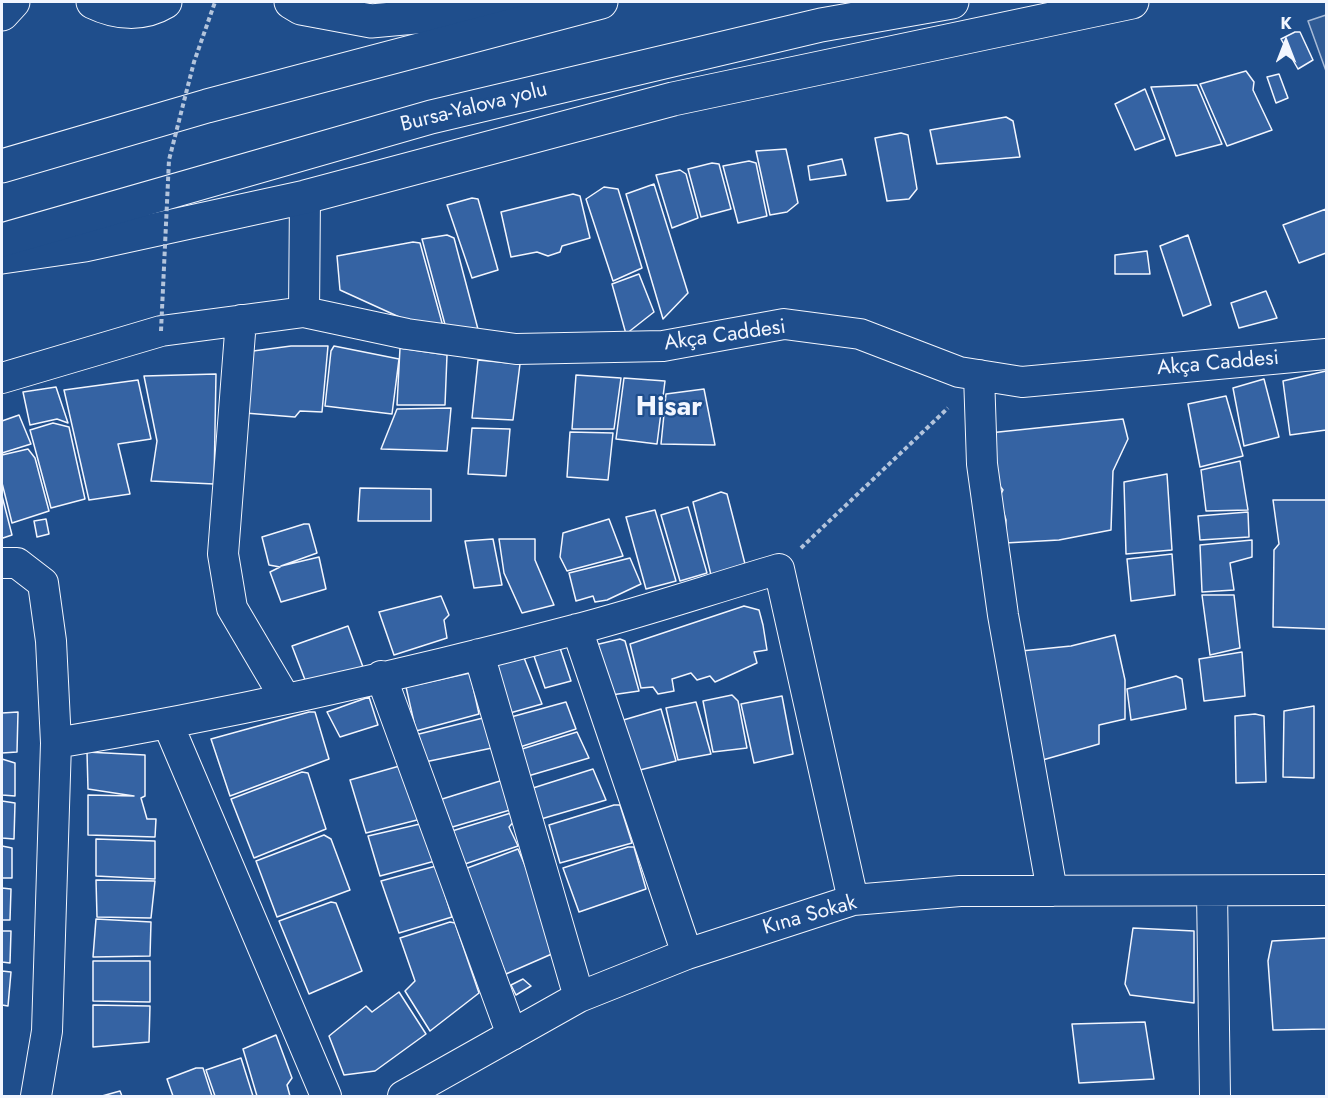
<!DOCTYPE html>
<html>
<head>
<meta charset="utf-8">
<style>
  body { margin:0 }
  #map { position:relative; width:1328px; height:1098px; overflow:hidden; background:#1f4e8c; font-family:Jost,sans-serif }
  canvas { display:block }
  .frame { position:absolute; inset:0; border:3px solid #f2f6ff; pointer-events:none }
  .north { position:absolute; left:1256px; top:12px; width:60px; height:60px; -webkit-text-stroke:4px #1f4e8c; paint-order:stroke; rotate:0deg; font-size:16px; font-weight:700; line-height:24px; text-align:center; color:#f2f6ff }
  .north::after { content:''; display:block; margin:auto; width:21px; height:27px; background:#f2f6ff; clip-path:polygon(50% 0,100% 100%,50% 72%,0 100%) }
</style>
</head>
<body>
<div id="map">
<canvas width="1328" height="1098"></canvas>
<div class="frame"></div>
<div class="north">K</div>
</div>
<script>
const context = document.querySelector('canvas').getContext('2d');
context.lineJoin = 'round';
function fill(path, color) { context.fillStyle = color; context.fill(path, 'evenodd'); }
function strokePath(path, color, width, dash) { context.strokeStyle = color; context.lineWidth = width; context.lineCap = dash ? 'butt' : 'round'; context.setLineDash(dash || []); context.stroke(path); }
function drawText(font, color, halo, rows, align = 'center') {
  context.font = font + ' Jost,sans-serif'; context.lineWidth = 4.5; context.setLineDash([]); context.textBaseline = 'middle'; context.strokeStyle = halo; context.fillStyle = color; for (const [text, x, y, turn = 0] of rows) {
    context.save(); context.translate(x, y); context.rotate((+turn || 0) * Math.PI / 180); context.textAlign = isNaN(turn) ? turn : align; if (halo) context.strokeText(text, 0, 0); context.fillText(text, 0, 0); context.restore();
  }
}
const green = new Path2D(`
  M1326 15V71L1308 21Z`);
const building = new Path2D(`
  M1295 32H1300L1313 60 1298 69 1281 39Z
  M1246 71 1254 82 1253 90 1272 130 1227 146 1200 84Z
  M1279 74 1288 98 1276 103 1267 77Z
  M1197 85 1222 144 1176 156 1151 87Z
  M1145 89 1165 139 1135 150 1115 104Z
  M1006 117 1013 121 1020 157 937 164 930 130Z
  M901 133 908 135 917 189 909 199 887 201 875 138Z
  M786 149 798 203 787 212 770 215 756 151Z
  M842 159 846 175 810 180 808 166Z
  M749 161 756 163 767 216 738 223 723 166Z
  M712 163 719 164 731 209 701 217 688 169Z
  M680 170 686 174 698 218 672 228 656 175Z
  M654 184 688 293 663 319 626 194Z
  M604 187 618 189 642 268 613 281 586 199Z
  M573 194 580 196 590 238 562 246 560 252 548 256 537 252 511 257 501 212Z
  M472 198 478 199 498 270 472 278 447 205Z
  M1326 209V253L1299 263 1283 225Z
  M447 235 454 238 479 333 447 332 422 239Z
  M1188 235 1211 305 1183 316 1160 246Z
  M413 242 420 243 444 330 430 331 340 290 337 256Z
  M1147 251 1150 274H1115V255Z
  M639 274 654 312 626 334 612 284Z
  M1266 291 1277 318 1239 328 1231 303Z
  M291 346H328L322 412 300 411 295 417 245 413 253 351Z
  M334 346 399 359 392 414 325 406 331 351Z
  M400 348 447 355 445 405H397Z
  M478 360 520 364 513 420 472 418Z
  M1326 371V430L1290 435 1283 381Z
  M216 374 214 484 151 481 157 441 144 376Z
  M576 375 621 378 614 429H572Z
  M624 378 665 381 657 444 616 439Z
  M1264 379 1279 437 1244 446 1233 388Z
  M138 380 151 439 118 444 130 494 89 500 64 390Z
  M56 387 68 423 57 419 30 425 23 392Z
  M704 389 715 445 661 444 666 394Z
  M1226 396 1243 456 1200 467 1188 404Z
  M451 408 447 451 381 449 397 409Z
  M19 415 31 444 2 453V421Z
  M1123 419 1128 439 1113 471 1111 530 1059 540 1005 543 1006 520 999 498 1003 490 996 481 989 433Z
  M53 423 69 427 85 499 51 508 30 430Z
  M472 428 510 429 506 476 468 474Z
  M570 432 613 433 608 480 567 477Z
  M28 449 35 458 49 511 12 523 2 483V455Z
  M1240 461 1248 510 1206 511 1201 470Z
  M1167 474 1172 550 1126 554 1124 482Z
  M360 488 431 489V521H358Z
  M721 492 727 494 745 564 711 575 693 502Z
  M2 496 12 535 3 538 2 537Z
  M1273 500H1326V629L1273 627 1274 550 1279 544Z
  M688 507 707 573 680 581 661 515Z
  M655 510 676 581 646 589 626 517Z
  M1248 512 1249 537 1200 540 1198 516Z
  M46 519 49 534 37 537 34 521Z
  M609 519 623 556 567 571 560 557 563 533Z
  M304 524H309L317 553 281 566 319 557 326 589 281 602 270 572 280 567 269 565 262 537Z
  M493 539 502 585 474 588 465 541Z
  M499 539H535V560L554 605 522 613 504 573Z
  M1252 540V557L1230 563 1234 590 1202 592 1200 545Z
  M1172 554 1175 595 1131 601 1127 559Z
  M630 558 641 584 607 600 595 602 593 596 576 601 569 573Z
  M1202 595H1234L1240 648 1210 655Z
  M441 596 449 615 444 620 447 638 394 655 379 612Z
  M744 606 759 610 763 625 767 650 754 652 757 663 715 682 710 676 697 680 691 673 672 679 674 691 658 694 653 687 641 688 630 644Z
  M348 626 363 667 307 685 292 646Z
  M1115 635 1125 680V719L1099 725V744L1039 761 1021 651 1071 646Z
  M620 639 625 641 639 691 611 695 595 645Z
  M560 648 571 681 545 688 534 656Z
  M1242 652 1245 696 1204 701 1199 659Z
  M523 655 542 704 510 713 496 664Z
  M470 673 479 714 416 731 406 687Z
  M1176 676 1182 679 1186 709 1131 720 1127 689Z
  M732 695 738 701 747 748 713 752 703 701Z
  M782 696 793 754 754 763 741 704Z
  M369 697 378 725 340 737 327 712Z
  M566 702 576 729 520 747 511 717Z
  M696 702 711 754 678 760 666 708Z
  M1314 706V778L1283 777 1284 711Z
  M661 709 676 761 640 770 620 721Z
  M18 712 17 752 2 753V713Z
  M309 712H315L329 759 230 796 211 739Z
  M1255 714 1264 716 1266 782 1236 783 1235 716Z
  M483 718 492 748 420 763 415 735Z
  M577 732 589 758 528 776 522 749Z
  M87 752 145 755V796L141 798 147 819H156L155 837 88 835V795L134 796 88 789Z
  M2 759 15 763V796L2 795Z
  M403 765 421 819 366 833 350 780Z
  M593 769 606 800 541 819 533 788Z
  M302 772 308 773 326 829 254 858 231 799Z
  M500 781 506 786 510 810 449 828 439 800Z
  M2 801 15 803 14 839 2 838Z
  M614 805H620L632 843 560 863 549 825Z
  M511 813 516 819 509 827 518 846 462 865 452 831Z
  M420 824 435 861 380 876 368 836Z
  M324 835 331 839 350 890 277 917 256 861Z
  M96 839 155 841V879L96 876Z
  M2 846 12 848V878H2Z
  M628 847H634L646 889 579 912 563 868Z
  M518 849 561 950 506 974 462 870Z
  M436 866 452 917 399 933 381 881Z
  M96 880 155 881 151 918 97 917Z
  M2 888 11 889 10 920H2Z
  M331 902 336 903 362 971 309 994 279 921Z
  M96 919 151 922 150 956 93 957Z
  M450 922 455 923 479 993 430 1031 405 991 415 981 400 938Z
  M1133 928 1194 931V1003L1130 995 1125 984Z
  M2 931H11L10 963 2 962Z
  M1326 938V1029L1273 1030 1268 961 1272 941Z
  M93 961H150V1002L93 1001Z
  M2 971 11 972 8 1006 2 1005Z
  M523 979 531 986 516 995 511 985Z
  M399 992 426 1034 375 1071 344 1075 329 1036 366 1006 372 1012Z
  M93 1005 150 1006 149 1042 93 1047Z
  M1145 1022 1154 1079 1079 1083 1072 1024Z
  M276 1035 292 1078 287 1085 290 1096H257L243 1049Z
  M241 1058 253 1096H215L206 1070Z
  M196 1068H203L212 1096H173L167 1079Z
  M120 1091 122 1096H102Z`);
const path = new Path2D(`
  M801 548 948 408`);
const minor = new Path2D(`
  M304 312 305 197
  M241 320 223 554 232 608 285 698
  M979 375 982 464 1003 615 1052 891
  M2 378 161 331 304 312 407 334 516 349 663 346 784 324 860 334 959 372 1022 382 1326 354
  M2 563H17L43 583 51 641 56 743 47 1031 36 1096
  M577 629 687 954
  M479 654 579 997
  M381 676 512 1035
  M168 724 326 1096
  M56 743C230 714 404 675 574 630 643 612 711 589 779 569L853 900
  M1212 891 1215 1096
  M403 1096 579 997 687 954 853 900 960 891 1326 890`);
const secondary = new Path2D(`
  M93 2C116 13 142 16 165 2
  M291 2 301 8 371 21 559 4
  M2 14 13 2
  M2 257 85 245 305 197 673 99 1132 2`);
const trunk = new Path2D(`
  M2 166 207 106 601 2
  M2 240 431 117 821 25 952 2`);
const pathBridge = new Path2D(`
  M161 331 169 160 194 62 215 2`);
const streetNames = [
  ["Bursa-Yalova yolu",474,108,-14],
  ["Akça Caddesi",725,336,-8],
  ["Akça Caddesi",1218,364,-5],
  ["Kına Sokak",810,916,-16]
];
const districtNames = [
  ["Hisar",669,408]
];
fill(green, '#305b95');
strokePath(green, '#a8bbd7', 1.5);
fill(building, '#3563a3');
strokePath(building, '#f2f6ff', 1.5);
strokePath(minor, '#f2f6ff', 32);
strokePath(secondary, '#f2f6ff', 35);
strokePath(trunk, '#f2f6ff', 35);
strokePath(path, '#b3c4dc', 4, [4.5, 3]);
strokePath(minor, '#1f4e8c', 30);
strokePath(secondary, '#1f4e8c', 33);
strokePath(trunk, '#1f4e8c', 33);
strokePath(pathBridge, '#b3c4dc', 4, [4.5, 3]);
drawText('21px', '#f2f6ff', '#1f4e8c', streetNames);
drawText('bold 27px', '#f2f6ff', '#1f4e8c', districtNames);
</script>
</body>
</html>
